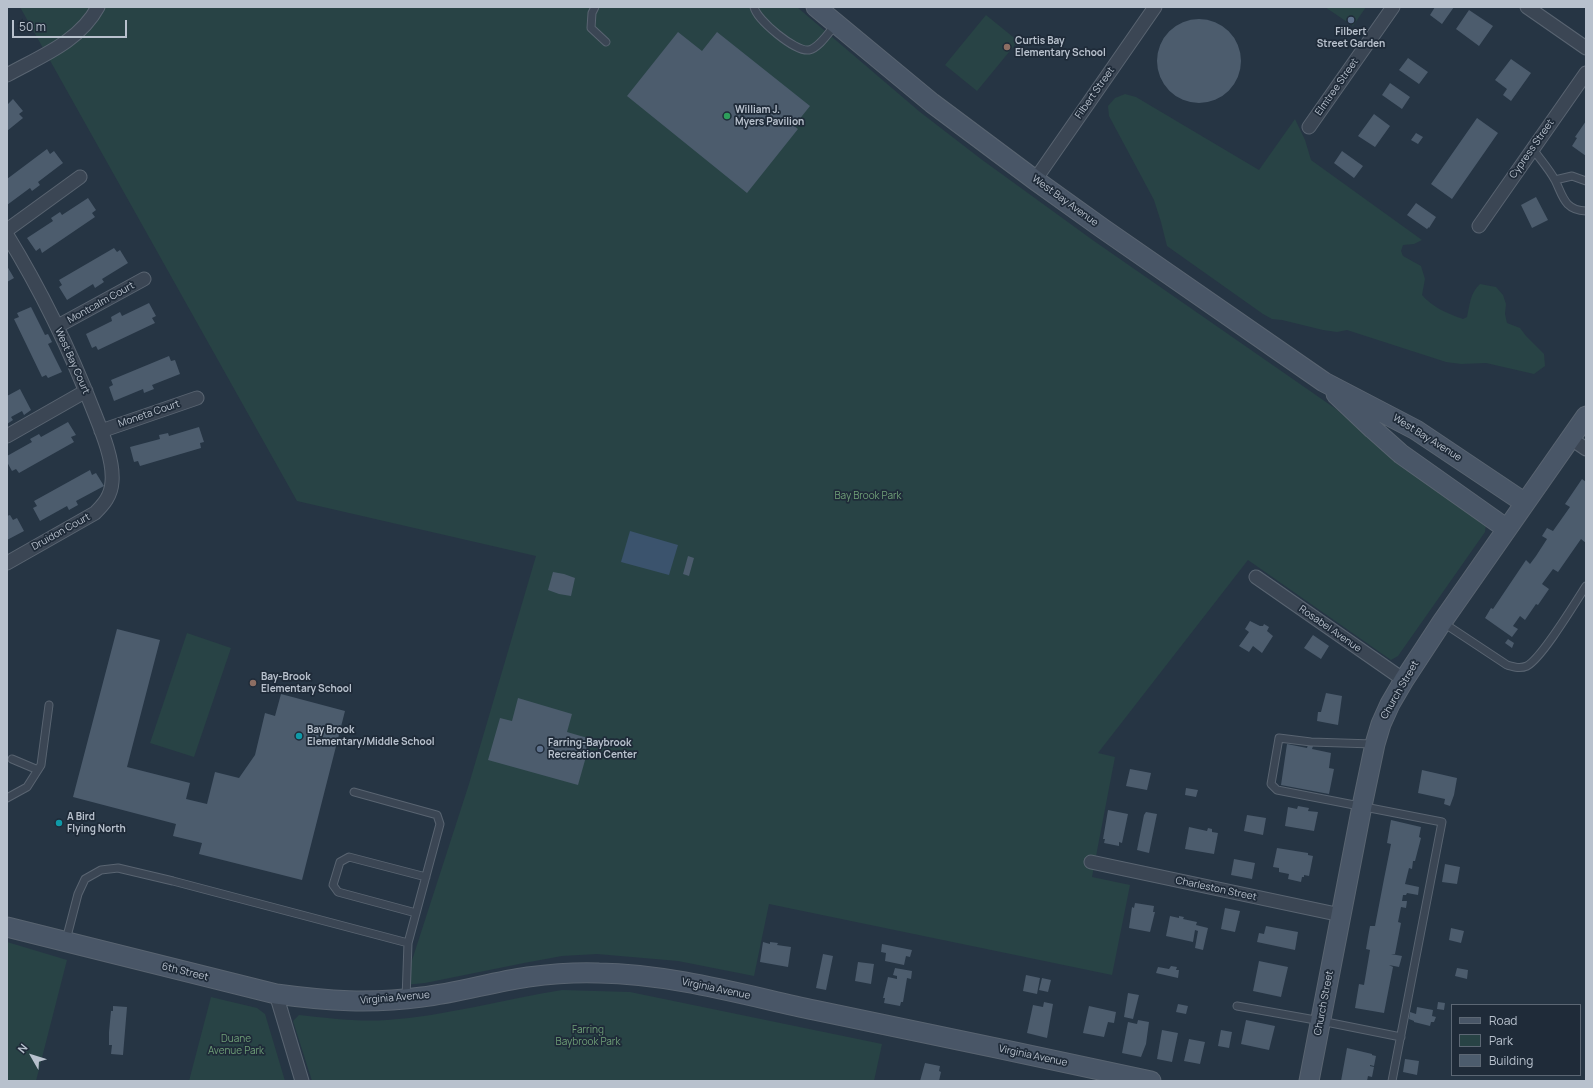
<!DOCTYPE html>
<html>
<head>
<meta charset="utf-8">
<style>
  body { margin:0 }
  #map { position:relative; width:1593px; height:1088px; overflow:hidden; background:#263544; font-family:Manrope,sans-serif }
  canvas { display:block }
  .frame { position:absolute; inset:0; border:8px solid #b8c1cd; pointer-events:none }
  .legend { position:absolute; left:1451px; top:1004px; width:130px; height:72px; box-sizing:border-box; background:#1f2b39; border:1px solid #5c6774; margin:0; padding:5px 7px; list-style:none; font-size:12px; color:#b8c1cd }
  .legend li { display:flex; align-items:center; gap:8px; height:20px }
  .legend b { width:20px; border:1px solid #5c6774 }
  .north { position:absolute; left:12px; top:1036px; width:40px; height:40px; -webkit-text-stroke:3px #1f2b39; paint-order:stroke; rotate:309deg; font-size:11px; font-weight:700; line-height:16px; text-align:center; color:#b8c1cd }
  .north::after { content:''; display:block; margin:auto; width:14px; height:18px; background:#b8c1cd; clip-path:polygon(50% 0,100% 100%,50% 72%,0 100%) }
  .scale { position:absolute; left:12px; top:20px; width:115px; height:18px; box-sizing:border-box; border:2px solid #b8c1cd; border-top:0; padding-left:5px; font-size:12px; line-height:14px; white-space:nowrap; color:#b8c1cd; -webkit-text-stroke:3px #1f2b39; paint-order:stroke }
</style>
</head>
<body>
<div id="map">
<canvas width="1593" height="1088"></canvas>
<div class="frame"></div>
<ul class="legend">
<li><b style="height:5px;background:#495667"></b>Road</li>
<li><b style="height:11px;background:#284345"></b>Park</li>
<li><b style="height:11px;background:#4c5c6d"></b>Building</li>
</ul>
<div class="north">N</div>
<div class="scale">50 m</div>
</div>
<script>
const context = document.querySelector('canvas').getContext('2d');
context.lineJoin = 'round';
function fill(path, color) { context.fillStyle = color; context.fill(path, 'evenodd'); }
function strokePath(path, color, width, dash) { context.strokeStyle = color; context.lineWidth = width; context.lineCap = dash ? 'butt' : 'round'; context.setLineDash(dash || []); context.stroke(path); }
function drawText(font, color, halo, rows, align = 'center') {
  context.font = font + ' Manrope,sans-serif'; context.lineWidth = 3.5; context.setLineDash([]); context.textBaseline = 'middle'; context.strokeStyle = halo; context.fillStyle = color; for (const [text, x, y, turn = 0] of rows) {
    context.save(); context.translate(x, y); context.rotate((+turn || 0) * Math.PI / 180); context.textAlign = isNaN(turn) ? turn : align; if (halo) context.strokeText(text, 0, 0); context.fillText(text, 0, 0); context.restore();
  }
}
const green = new Path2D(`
  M20 7H797L920 112 981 159 1094 241 1336 409 1366 435 1486 524 1485 532 1398 656 1391 660 1248 560 1098 753 1115 757 1092 877 1130 885 1112 975 769 904 754 976 678 961 597 954 562 956 524 963 425 983 404 985 469 784 536 556 297 501Z
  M1325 7H1366L1353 26Z
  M986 15 1018 41 977 91 945 65Z
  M1125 94 1136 97 1259 170 1295 119 1305 140 1311 160 1422 240 1414 244 1403 245 1401 251 1403 256 1421 266 1425 279 1422 295C1432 307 1448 314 1463 319L1467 317C1470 304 1470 293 1480 284L1496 287 1503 295 1506 304 1505 314 1507 323 1520 328 1526 336 1544 354 1545 366 1534 374 1486 363 1461 364 1446 362 1347 330 1337 332 1323 330 1282 320 1272 319 1263 314 1167 246 1161 222 1154 200 1109 116 1108 106 1115 98Z
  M187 633 231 648 194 757 150 743Z
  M7 942 67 960 36 1081H7Z
  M562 990 630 992 882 1044 874 1081H312L293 1021 299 1015C328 1018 357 1022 387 1020 446 1016 504 999 562 990Z
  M211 997 257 1008 265 1014 285 1081H189Z`);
const water = new Path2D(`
  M630 531 678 545 669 575 621 562Z`);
const building = new Path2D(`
  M1435 7H1454L1442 24 1430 15Z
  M1469 10 1493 26 1479 46 1456 29Z
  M1157 61a42 42 0 1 1 84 0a42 42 0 1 1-84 0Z
  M678 32 702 51 717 32 810 106 794 126 798 129 747 193 627 96Z
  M1408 58 1428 72 1419 84 1399 70Z
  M1511 59 1531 73 1511 101 1503 95 1507 89 1495 80Z
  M1390 83 1410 97 1402 109 1382 95Z
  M13 99 23 111 19 114 23 118 7 131V105Z
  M1374 114 1390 126 1375 147 1358 136Z
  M1477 118 1498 133 1452 199 1431 184Z
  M1586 121V156L1572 146 1577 138 1575 137Z
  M1416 133 1423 137 1418 144 1411 140Z
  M47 149 50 154 54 151 63 163 38 182 40 185 32 191 30 188 7 205V179Z
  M1342 151 1363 166 1354 178 1334 163Z
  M1536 197 1548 220 1532 228 1521 205Z
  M88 198 96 210 92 213 95 217 42 253 40 248 36 251 27 238 53 221 51 218 60 212 62 215Z
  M1416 203 1436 217 1429 228V227L1427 229 1407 215Z
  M114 248 117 252 120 250 128 263 102 279 104 282 95 288 93 284 67 300 59 287 62 285 59 280Z
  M7 266 14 278 7 282Z
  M149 303 156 316 152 318 155 323 98 350 96 346 92 348 86 334 112 321 111 317 120 312 122 316Z
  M31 307 45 335 48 334 52 342 48 344 62 372 48 378 46 375 42 377 14 319 19 317 17 313Z
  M169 356 171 361 175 360 180 374 152 385 154 389 144 393 143 389 114 401 109 387 113 385 111 380Z
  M20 389 31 410 24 415 22 411 11 417 13 420 7 424V396Z
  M68 422 76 435 71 437 74 442 19 473 16 469 12 471 7 462V456L32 442 30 439 39 434 41 437Z
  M199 427 204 442 200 443 201 448 140 466 138 461 134 462 130 447 160 439 159 435 168 433 169 436Z
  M90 470 92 475 96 473 104 486 76 501 78 505 69 510 67 506 40 521 33 508 37 506 34 501Z
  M1582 479 1586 482V543L1581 539 1558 572 1553 569 1542 584 1549 589 1538 605 1536 604 1525 620 1520 616 1513 626 1518 629 1512 637 1485 618 1491 608 1493 609 1526 560 1530 564 1536 556 1547 539 1542 536 1547 528 1553 531 1570 507 1565 504Z
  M10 515 13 520 17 518 24 531 7 540V516Z
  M688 556 694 558 689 576 683 574Z
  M553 572 564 574 575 578 571 596 559 594 548 590Z
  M1250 621 1260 626H1263L1264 624 1269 627 1267 631 1273 636 1262 653 1253 646 1249 652 1239 646 1249 632 1245 629Z
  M117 629 160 640 127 767 190 783 186 799 207 804 215 772 239 778 255 755 265 713 275 716 281 694 345 711 302 880 199 854 202 843 173 836 176 824 73 797Z
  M1313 635 1329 646 1321 659 1304 648Z
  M1508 639 1514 643 1512 648 1505 643Z
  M1326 693 1342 696 1338 725 1317 721 1318 712H1321Z
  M518 698 572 714 567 732 591 739 578 785 488 760 500 718 512 721Z
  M1287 744 1307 748 1308 745 1313 746 1312 749 1331 753 1329 768 1334 769 1329 794 1281 785Z
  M1130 769 1151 773 1147 790 1126 786Z
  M1422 770 1457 778 1454 795 1450 806 1444 804 1445 799 1418 793Z
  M1186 788 1198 790 1196 797 1185 795Z
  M1298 806 1309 808 1308 811 1318 812 1314 831 1285 826 1288 807 1297 809Z
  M1108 810 1128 814 1122 843 1119 842V846L1104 843 1105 839H1103Z
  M1146 812 1157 814 1149 853 1137 850 1144 815Z
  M1247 815 1266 818 1263 835 1244 831Z
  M1391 820 1421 827 1419 837 1421 838 1415 861H1413L1412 869 1409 868 1405 884 1419 887 1418 895 1407 893 1406 895H1403L1402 901H1407L1406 908 1401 907 1398 922 1401 923 1395 954H1391L1402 956 1399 967 1389 965 1393 967 1384 1013 1355 1008 1359 984 1364 985 1370 950 1366 949 1368 937 1370 926H1375L1384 879 1391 844 1387 843Z
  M1189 827 1207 831 1208 828 1212 829V832L1218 833 1214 854 1185 849Z
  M1277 848 1308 853V855L1313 856 1309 876 1304 875V877H1302L1301 882 1288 879 1289 874 1279 872V868L1273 867Z
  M1234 859 1255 863 1252 879 1231 875Z
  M1445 864 1460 867 1457 884 1442 882Z
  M1135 903 1154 906 1153 912H1155L1150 932 1129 928 1132 907 1134 908Z
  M1225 908 1240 911 1235 932 1221 929Z
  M1170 916 1179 918V916L1184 917 1183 919 1197 922 1196 925 1208 928 1203 950 1195 948 1198 931 1195 930 1193 942 1166 936Z
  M1266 926 1298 932 1295 950 1257 942 1259 933 1264 934Z
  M1451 928 1464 931 1461 943 1449 940Z
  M763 942 770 944V942L778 943 777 945 791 947 788 967 760 962Z
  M882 944 912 950 910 957 906 956 904 965 885 961 886 953 881 952Z
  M823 954 833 956 826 990 816 988Z
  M1259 961 1288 967 1281 997 1253 991Z
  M858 962 874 964 871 984 855 981Z
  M1171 966 1177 967 1176 970H1179L1178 978 1156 973 1158 967 1169 969Z
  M895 968 912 971 911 979 907 978 903 1002H901L900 1006 884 1003 885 998H883L888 977 897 979V976L893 975Z
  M1457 968 1468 970 1467 979 1455 976Z
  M1026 975 1040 978 1037 994 1023 991Z
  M1042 978 1051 980 1048 992 1039 990Z
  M1128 993 1139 995 1133 1019 1124 1017Z
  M1044 1002 1053 1004 1047 1038 1027 1033 1033 1005 1043 1007Z
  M1438 1002 1445 1003 1444 1010 1437 1009Z
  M1178 1004 1188 1006 1186 1014 1176 1012Z
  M113 1006 127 1007 123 1055 111 1054 112 1045H109V1032L111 1011H113Z
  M1089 1006 1116 1012 1114 1023 1108 1022 1104 1037 1083 1033Z
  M1417 1007 1433 1010 1432 1016 1436 1017 1434 1022H1431L1430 1026 1414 1022V1021L1409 1019 1410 1012 1416 1014Z
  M1138 1020 1149 1022 1146 1044 1141 1057 1122 1053 1128 1022 1137 1024Z
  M1246 1020 1275 1026 1269 1050 1241 1044Z
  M1162 1030 1178 1033 1172 1062 1157 1059Z
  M1221 1030 1232 1032 1229 1048 1218 1046Z
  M1189 1039 1205 1042 1200 1064 1184 1061Z
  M1347 1048 1372 1054V1055L1376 1056 1374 1066 1370 1065V1066L1374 1067 1372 1077 1368 1076 1367 1081H1341Z
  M1405 1059 1419 1061 1417 1075 1403 1072Z
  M925 1063 940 1066 939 1071 941 1072 939 1081H920Z`);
const lane = new Path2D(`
  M595 7 592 13 591 28 606 42
  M754 7C757 20 795 52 809 50 819 48 829 32 836 24
  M1533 149C1540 159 1549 169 1555 180 1563 196 1564 210 1586 211
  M1555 180 1572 176 1586 181
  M1442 622 1507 665C1514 667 1520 669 1527 666 1542 658 1575 603 1586 586
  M1373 744 1311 742 1279 738 1271 784 1277 790 1442 822 1392 1081
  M12 759 38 770
  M354 792 437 815 440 824 408 943 406 999
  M7 798 27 787 41 765 49 705
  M416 913 338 892 333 885 340 862 349 857 426 877
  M66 940 78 894 85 879 101 870 118 868 173 881 408 943
  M1237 1006 1321 1021 1401 1037`);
const street = new Path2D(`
  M1527 7 1586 48
  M7 75C41 56 79 42 98 7
  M1309 127 1393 7
  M1035 180 1155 7
  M1479 226 1586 73
  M7 230 80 177
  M7 235C42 292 70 350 94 412 102 432 114 461 112 482 111 496 104 504 95 513L7 563
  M58 326 144 279
  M101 431 197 398
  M7 436 86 391
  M1570 438 1586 449
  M1256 577 1404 680
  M1091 862 1341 915
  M276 994 302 1081`);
const secondary = new Path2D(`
  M816 7 932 103 1035 180 1102 228 1324 382 1416 430 1525 503
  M1336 394 1373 429 1401 454 1507 529
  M7 927 276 994C328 1001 370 1004 422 997 458 993 492 982 528 977 551 974 575 972 599 973 671 974 744 995 814 1010 926 1033 1039 1057 1151 1081
  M1309 1081 1362 806 1375 744 1381 724 1390 704 1404 680 1442 622 1586 416`);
const markers = [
  [1351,20,4,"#5c6f8a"],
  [1007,47,4,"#8d6e63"],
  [727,116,4,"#2e9e5b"],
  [253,683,4,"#8d6e63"],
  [299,736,4,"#0f9aa8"],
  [540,749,4,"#5c6f8a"],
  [59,823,4,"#0f9aa8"]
];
const poiNames = [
  ["Filbert",1351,32,"center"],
  ["Street Garden",1351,44,"center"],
  ["Curtis Bay",1015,41],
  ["Elementary School",1015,53],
  ["William J.",735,110],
  ["Myers Pavilion",735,122],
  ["Bay-Brook",261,677],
  ["Elementary School",261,689],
  ["Bay Brook",307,730],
  ["Elementary/Middle School",307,742],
  ["Farring-Baybrook",548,743],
  ["Recreation Center",548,755],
  ["A Bird",67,817],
  ["Flying North",67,829]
];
const streetNames = [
  ["Elmtree Street",1337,87,-55],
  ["Filbert Street",1095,93,-55],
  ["Cypress Street",1532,149,-55],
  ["West Bay Avenue",1065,201,36],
  ["Montcalm Court",101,303,-29],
  ["West Bay Court",72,361,66],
  ["Moneta Court",149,414,-19],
  ["West Bay Avenue",1427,438,32],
  ["Druidon Court",61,532,-29],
  ["Rosabel Avenue",1330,629,35],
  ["Church Street",1400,690,-60],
  ["Charleston Street",1216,889,12],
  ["6th Street",185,972,14],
  ["Virginia Avenue",716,989,12],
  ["Virginia Avenue",395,998,-5],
  ["Church Street",1324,1003,-79],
  ["Virginia Avenue",1033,1056,12]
];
const parkNames = [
  ["Bay Brook Park",868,496],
  ["Farring",588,1030],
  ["Baybrook Park",588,1042],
  ["Duane",236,1039],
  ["Avenue Park",236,1051]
];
fill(green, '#284345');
fill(water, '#3b536d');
fill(building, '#4c5c6d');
strokePath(lane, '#596471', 9);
strokePath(street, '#596471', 15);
strokePath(secondary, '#596471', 21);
strokePath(lane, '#3b4654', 7);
strokePath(street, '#3b4654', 13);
strokePath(secondary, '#495667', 19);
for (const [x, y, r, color] of markers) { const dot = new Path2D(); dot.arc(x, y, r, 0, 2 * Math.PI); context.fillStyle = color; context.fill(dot); strokePath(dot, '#1f2b39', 1.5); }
drawText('bold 10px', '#b8c1cd', '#1f2b39', poiNames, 'left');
drawText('10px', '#b8c1cd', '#1f2b39', streetNames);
drawText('10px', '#6f9f77', '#1f2b39', parkNames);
</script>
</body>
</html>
